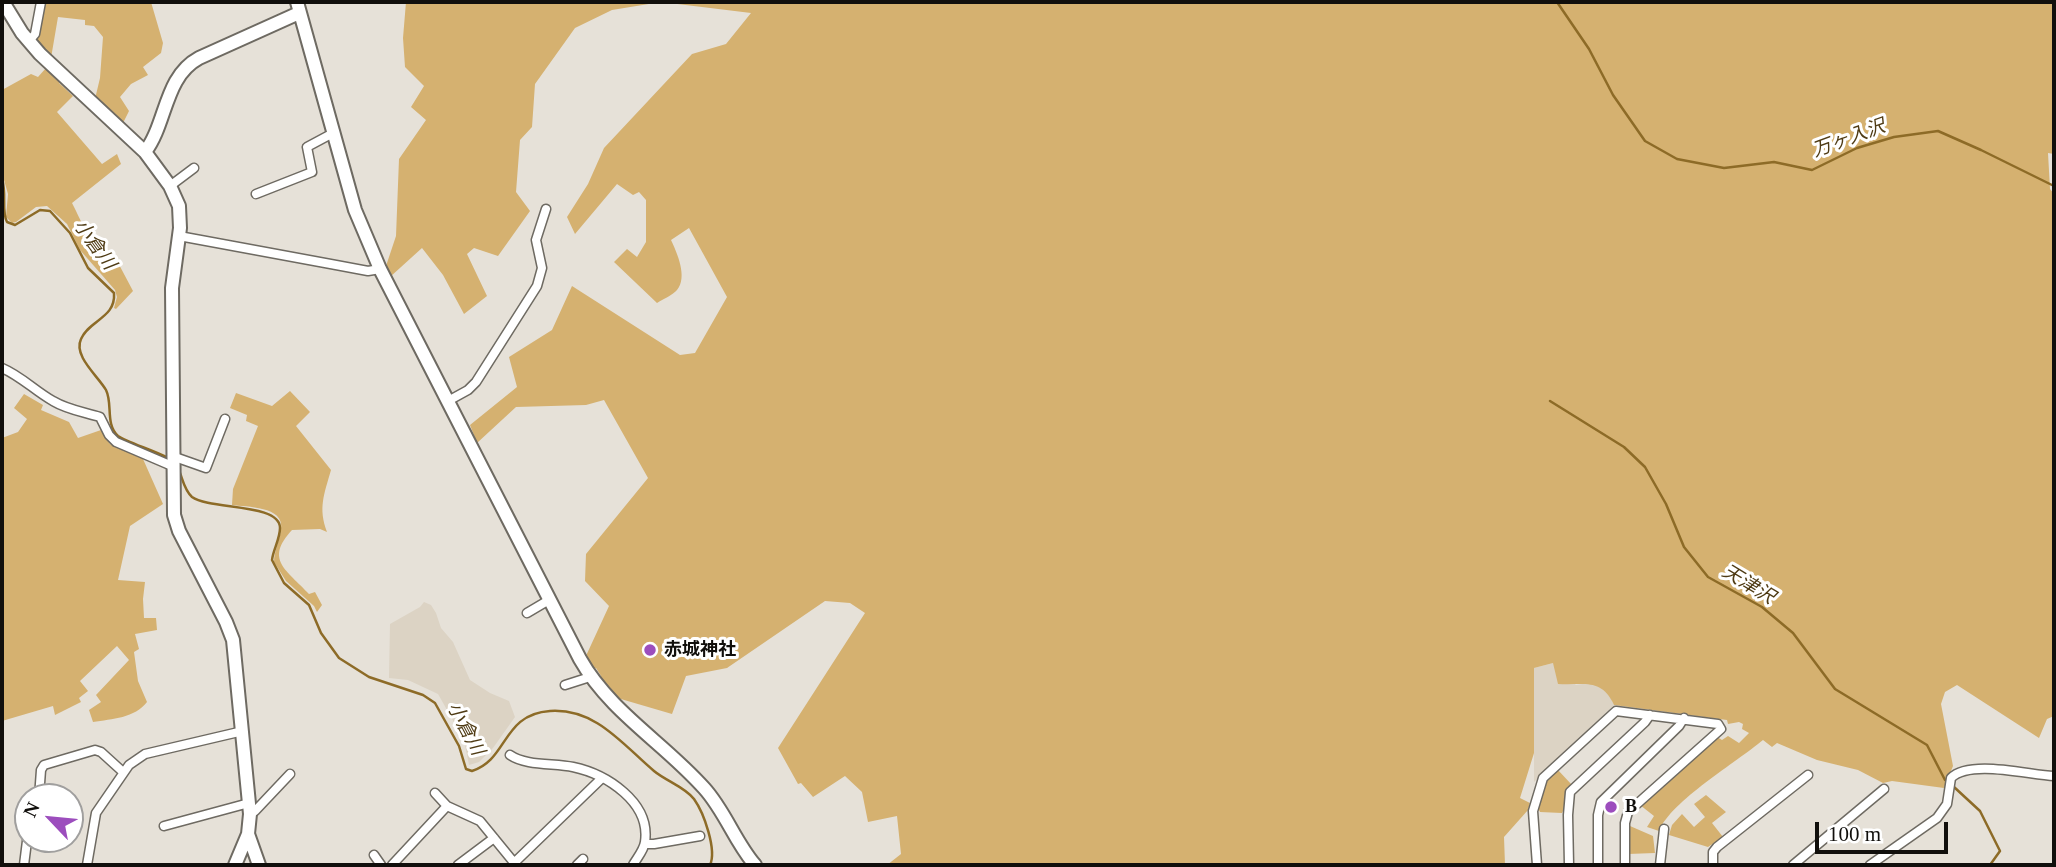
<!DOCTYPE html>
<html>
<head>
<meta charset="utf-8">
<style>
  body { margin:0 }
  #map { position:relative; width:2056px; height:867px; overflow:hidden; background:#e6e1d8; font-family:"Times New Roman",serif }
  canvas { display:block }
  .frame { position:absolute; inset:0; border:4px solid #110f0c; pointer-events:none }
  .north { position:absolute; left:14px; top:783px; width:70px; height:70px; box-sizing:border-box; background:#fff; border:2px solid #a09f9e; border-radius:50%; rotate:296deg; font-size:19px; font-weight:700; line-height:28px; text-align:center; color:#110f0c }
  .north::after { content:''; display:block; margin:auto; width:24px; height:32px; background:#9c4dbd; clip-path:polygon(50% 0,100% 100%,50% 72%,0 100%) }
  .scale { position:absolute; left:1815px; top:822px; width:133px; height:32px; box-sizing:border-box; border:4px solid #110f0c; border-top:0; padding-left:9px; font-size:21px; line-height:24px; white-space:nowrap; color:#110f0c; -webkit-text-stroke:5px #fff; paint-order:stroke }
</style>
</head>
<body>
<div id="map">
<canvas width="2056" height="867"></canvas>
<div class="frame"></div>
<div class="north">N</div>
<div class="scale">100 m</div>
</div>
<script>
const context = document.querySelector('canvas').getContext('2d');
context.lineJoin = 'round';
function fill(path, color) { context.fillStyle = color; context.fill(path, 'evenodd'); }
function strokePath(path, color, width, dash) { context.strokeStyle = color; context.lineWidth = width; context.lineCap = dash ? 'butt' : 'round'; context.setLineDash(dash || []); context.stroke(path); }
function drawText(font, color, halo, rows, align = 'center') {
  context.font = font + ' "Times New Roman","Noto Sans JP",serif'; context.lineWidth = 6; context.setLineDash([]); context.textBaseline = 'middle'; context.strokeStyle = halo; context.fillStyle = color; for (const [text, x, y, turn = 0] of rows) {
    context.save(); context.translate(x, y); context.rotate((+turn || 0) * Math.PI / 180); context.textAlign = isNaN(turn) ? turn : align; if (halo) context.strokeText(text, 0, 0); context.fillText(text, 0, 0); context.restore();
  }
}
const built = new Path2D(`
  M424 602 431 605 436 613 441 628 453 642 470 680 490 693 509 701 515 717 493 748 479 762 469 765 464 740 438 694 408 680 389 678 390 624 420 607Z
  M1553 663 1576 685 1589 683 1601 687 1609 693 1614 705 1534 782V668Z`);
const green = new Path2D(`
  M45 2H151L163 43 161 53 143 67 148 75 131 84 120 97 129 111 123 123 95 99 100 78 103 37 94 26 85 25V20L58 17 51 58 37 42Z
  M406 2H2054V154L2048 153 2050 189 2054 194V716L2047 719 2039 738 1957 685 1945 692 1941 704 1953 766 1944 788 1892 781 1883 783 1858 770 1817 760 1777 743 1772 747 1763 740C1737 762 1671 801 1659 831L1647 827 1654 816 1640 805 1717 737 1722 740 1728 736 1739 743 1749 733 1742 729 1743 724 1739 722 1728 724 1727 720 1614 705C1601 677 1583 686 1558 684L1553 663 1534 668V753L1520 798 1530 803 1528 810 1504 837 1505 865H887L901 854 897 816 868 822 862 792 845 776 813 797 801 783 798 784 778 748 865 613 850 603 825 601 727 668 686 676 672 714 614 697 597 679 601 676 596 668 591 669 585 658 609 606 585 581 586 554 648 478 604 400 586 405 516 407 477 443 470 425 517 387 509 357 552 330 572 286 680 355 695 353 727 297 689 228 671 240C677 253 688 277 677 290 673 295 663 299 657 303L614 262 627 249 637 257 646 242V200L639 192 633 195 617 184 575 234 567 217 588 184 604 148 692 54 726 44 751 13 661 2 612 10 575 28 535 84 532 127 520 140 516 192 530 211 498 256 474 248 467 254 487 296 464 314 443 275 422 248 390 277 385 269 396 236 399 159 426 120 411 107 424 86 405 67 403 38Z
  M46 68 60 81 59 83 73 96 57 112 102 164 117 154 121 164 72 203C83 224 91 250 115 257L133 291 116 309 114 308 117 297 115 290 80 250 67 224 47 206 36 207 16 222 12 223 6 217 8 194 2 173V90L31 74 38 77Z
  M290 391 310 412 296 426 331 470C324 495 318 508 327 532L320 529 292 530C264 560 287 570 309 594L315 592 322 605 317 612 314 606 286 581 274 562C274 551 280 540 281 529 285 506 246 507 232 505L233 489 258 426 246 421 247 415 230 408 236 393 272 406Z
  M24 394 43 405 41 410 69 422 78 438 101 430 110 444 143 459 163 504 130 526 118 580 145 582 143 599 144 618H156L157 630 135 634 139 649 134 652 138 681 147 702C135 718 112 719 93 722L89 710 101 702 96 695 129 660 117 646 80 681 88 691 79 698 81 702 55 715 53 706 2 721V438L18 432 27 419 14 408Z
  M1557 769 1572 785C1564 794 1568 804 1562 813L1540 812 1538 808 1546 779Z
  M1706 795 1726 812 1712 823 1723 837 1708 847 1669 835 1672 825 1682 814 1694 827 1705 817 1694 804Z
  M1630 826 1653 836 1655 853 1628 854V829Z`);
const stream = new Path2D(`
  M1557 2 1589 49 1613 95 1645 141 1677 159 1724 168 1774 162 1812 170 1857 148 1894 137 1938 131 1981 150 2054 186
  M2 179C7 194 1 211 7 222L15 225 40 210 50 211 70 233 88 268 114 293C116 318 89 320 81 339 73 356 98 376 106 390 113 404 105 424 118 436 126 442 156 451 168 458
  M1550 401 1624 447 1645 467 1666 504 1684 547 1708 577 1762 607 1793 633 1835 689 1927 745 1945 780
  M180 473C183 481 185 491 192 497 210 510 280 503 280 528 280 539 273 550 272 560L284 583 309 605 321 633 339 658 369 677 423 695 435 703 459 746 466 769 472 771C508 760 502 714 550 711 596 708 623 745 654 771 666 781 685 787 694 799 704 813 717 850 710 865
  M1954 787 1980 811 2000 851 1990 865`);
const street = new Path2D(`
  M29 41 35 34 41 2
  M170 186 194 168
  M256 194 312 172 307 147 335 132
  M179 236 336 265 368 271 380 269
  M2 368C21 376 35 391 53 401 68 410 84 412 100 417L109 435 116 442 172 466
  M448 401 468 390 476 382 537 286 542 268 536 240 546 209
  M172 456 206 468 225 419
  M527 613 549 600
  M565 685 590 677
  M510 755C526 766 554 763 573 767 606 774 651 802 645 842 644 850 637 858 633 865
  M435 793 447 806 480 821 516 865
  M39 797 41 770 44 765 95 750 101 752 123 772
  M250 814 255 811 290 774
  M164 826 249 803
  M645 844H654L700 836
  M374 855 381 865
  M515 862 602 778
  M24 865 28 833
  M87 865 96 813 129 765 145 754 243 731
  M392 865 447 806
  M458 865 494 838
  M577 865 583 859
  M1537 865 1533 811 1543 778 1616 711 1718 724 1721 729 1628 812 1625 823V865
  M1569 865 1568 815 1570 792 1645 722 1650 715
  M1598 865V815L1601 802 1679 726 1684 718
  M1660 865 1664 829
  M1713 865V852L1717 847 1808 775
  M1793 865 1884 789
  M1870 865 1937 818 1947 804 1951 778C1970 759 2029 775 2054 776`);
const secondary = new Path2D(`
  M3 2 22 33 40 54 145 152 170 186 179 206 180 228 172 288 174 515 179 531 226 622 233 640 250 814 248 834 235 865
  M297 2 355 210 380 269 580 659C610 712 664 743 704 788 725 811 735 842 755 865
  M145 152C167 123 164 77 199 58L299 13
  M248 834 259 865`);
const markers = [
  [650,650,7,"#9c4dbd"],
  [1611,807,7,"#9c4dbd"]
];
const poiNames = [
  ["赤城神社",664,650],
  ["B",1625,807]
];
const waterNames = [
  ["万ヶ入沢",1849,139,-20],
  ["小倉川",94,245,54],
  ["天津沢",1748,585,31],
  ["小倉川",465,729,62]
];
fill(built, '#dcd3c4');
fill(green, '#d5b170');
strokePath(stream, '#8d6b27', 2.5);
strokePath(street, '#6e6a62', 11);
strokePath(secondary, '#6e6a62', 16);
strokePath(street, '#fff', 8);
strokePath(secondary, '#fff', 12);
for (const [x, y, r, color] of markers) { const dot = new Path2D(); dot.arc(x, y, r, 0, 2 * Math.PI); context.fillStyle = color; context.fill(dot); strokePath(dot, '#fff', 2.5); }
drawText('bold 18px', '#110f0c', '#fff', poiNames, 'left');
drawText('italic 19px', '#4f3b14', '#fff', waterNames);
</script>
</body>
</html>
